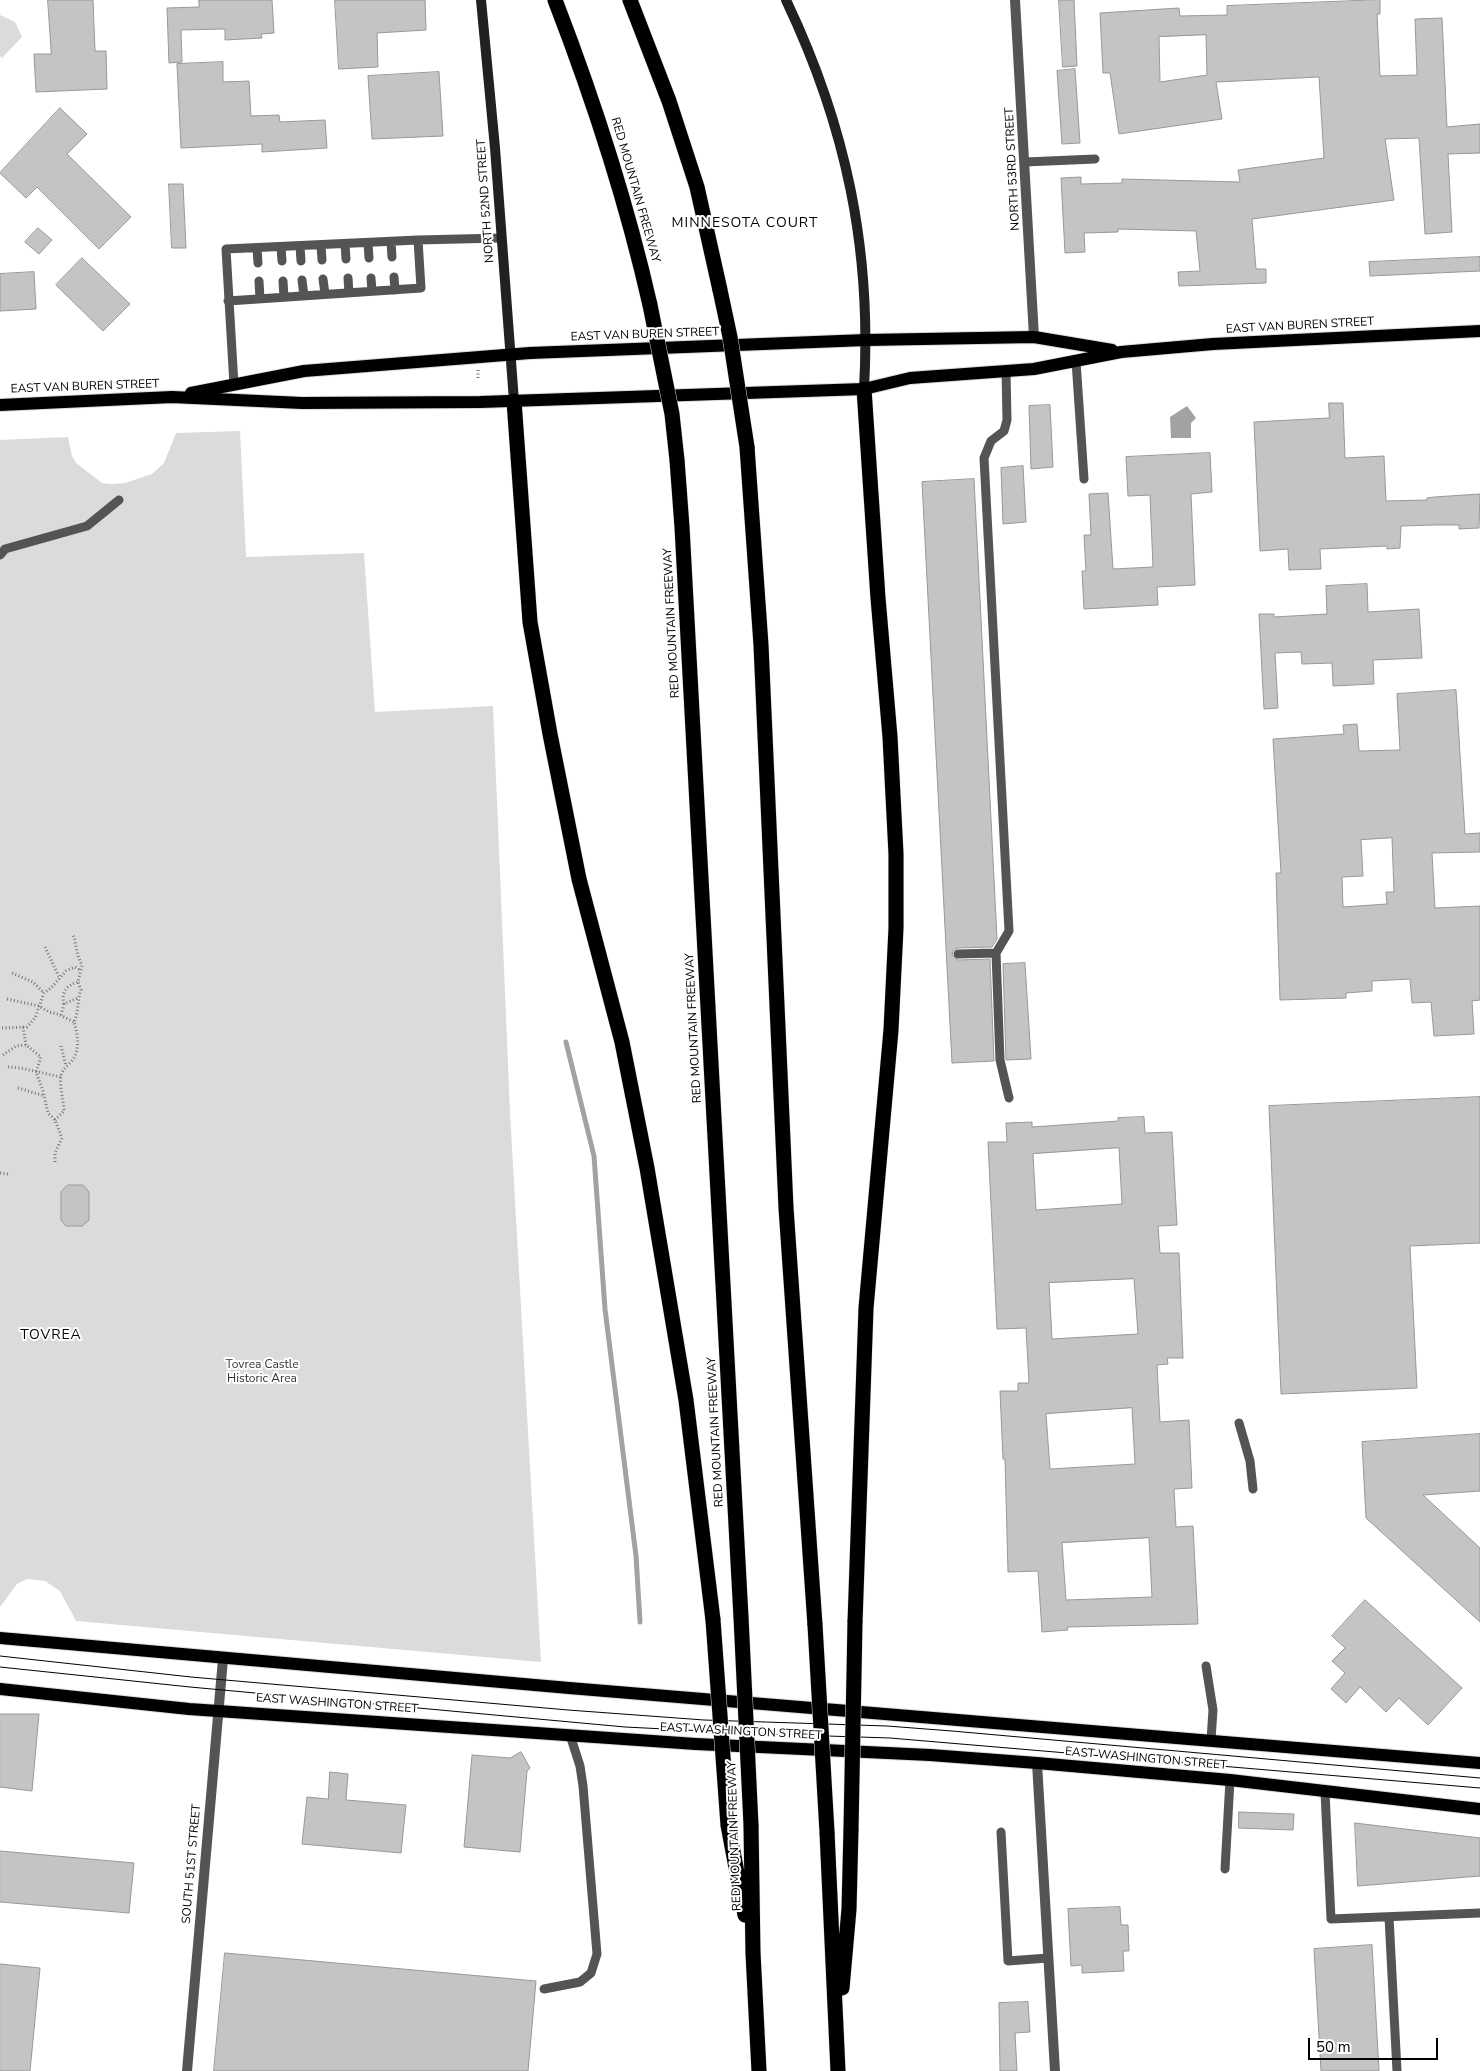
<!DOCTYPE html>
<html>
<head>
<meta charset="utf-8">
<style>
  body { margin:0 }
  #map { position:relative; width:1480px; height:2071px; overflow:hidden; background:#fff; font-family:"Nunito Sans",sans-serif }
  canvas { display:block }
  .scale { position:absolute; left:1308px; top:2038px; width:130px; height:22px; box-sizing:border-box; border:2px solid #000; border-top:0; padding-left:6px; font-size:15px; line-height:18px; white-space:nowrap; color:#000; -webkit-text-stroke:4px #fff; paint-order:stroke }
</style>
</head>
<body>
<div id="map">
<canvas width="1480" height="2071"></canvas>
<div class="scale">50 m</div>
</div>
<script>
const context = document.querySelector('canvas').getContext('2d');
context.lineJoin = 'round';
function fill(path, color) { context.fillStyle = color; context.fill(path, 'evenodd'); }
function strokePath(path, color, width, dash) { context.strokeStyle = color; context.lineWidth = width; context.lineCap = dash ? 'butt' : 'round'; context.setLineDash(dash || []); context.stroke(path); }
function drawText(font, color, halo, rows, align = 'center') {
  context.font = font + ' "Nunito Sans",sans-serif'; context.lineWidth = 4; context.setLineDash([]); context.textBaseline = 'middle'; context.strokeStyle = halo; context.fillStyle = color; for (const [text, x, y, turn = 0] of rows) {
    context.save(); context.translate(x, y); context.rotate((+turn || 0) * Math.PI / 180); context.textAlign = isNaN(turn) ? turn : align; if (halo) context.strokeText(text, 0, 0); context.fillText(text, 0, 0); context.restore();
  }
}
const green = new Path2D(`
  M0 15 15 22 22 37 2 58 0 56Z
  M240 431 246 557 364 553 375 712 493 706 510 1112 541 1662 76 1621 60 1591 45 1581 27 1579 17 1584 0 1607V440L68 437 72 456 76 463 102 483 111 484 125 483 152 474 164 463 176 433Z`);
const water = new Path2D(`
  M1187 406 1196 418 1191 423V438H1171L1170 417Z`);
const stream = new Path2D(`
  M566 1042 594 1156 605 1309 636 1556 640 1622`);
const building = new Path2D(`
  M48 0H93L95 51H106L107 89 36 92 34 54H51Z
  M199 0H272L274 33 261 34 262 38 225 40V29L181 30 182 62 169 63 167 8 199 7Z
  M335 0H425L426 30 377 33 378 67 339 69Z
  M1059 0H1074L1077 66 1063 67Z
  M1380 0V14H1377L1380 76 1417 75 1415 19 1442 18 1447 127 1480 124V153L1448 154 1452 232 1425 234 1419 138 1385 139 1394 200 1252 219 1256 269H1266V283L1179 286 1178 272 1200 271 1196 231 1118 229V232L1084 233 1085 252 1065 253 1061 178 1081 177V184L1122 183V179L1240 182 1238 170 1324 158 1319 77 1216 82 1222 119 1119 134 1110 73H1103L1100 13 1179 8 1180 16 1227 15V6ZM1206 35 1207 75 1160 82 1159 37Z
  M223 62V82L249 81 251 116 279 115 280 122 325 120 327 148 262 152V144L181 148 177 64Z
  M1075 69 1080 143 1062 144 1057 71Z
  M439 72 443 136 372 139 368 76Z
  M60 108 87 134 67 154 131 217 99 249 37 187 26 198 0 173Z
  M169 184H183L186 248H172Z
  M38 228 52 240 39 254 25 242Z
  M1480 257V271L1370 276 1369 262Z
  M82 258 130 304 103 331 56 285Z
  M34 272 36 309 0 311V274Z
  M1329 403H1343L1345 458 1384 456 1386 501 1427 500V498L1434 497 1480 494 1479 528 1459 529V525H1434L1401 526 1400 548 1387 549V546L1320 549 1321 569 1289 570 1288 549 1260 551 1254 422 1329 418Z
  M1050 405 1053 467 1031 469 1029 406Z
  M1210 453 1212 492 1191 494 1195 585 1157 587 1158 605 1084 609 1082 571H1086L1084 535H1091L1089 494 1108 493 1113 569 1153 567 1150 495 1128 496 1126 457Z
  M1023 466 1026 522 1003 524 1001 468Z
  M974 479 997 939 992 947 957 948 953 951 952 955 958 960 990 959 994 1061 952 1063 922 482Z
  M1367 584 1368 612 1419 609 1422 658 1373 660 1374 684 1333 686 1332 663 1302 664 1301 652 1275 653 1278 708 1264 709 1259 614H1274V617L1327 614 1326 586Z
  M1456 690 1465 834 1480 833V852L1432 853 1435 908 1480 906V1000L1472 1001 1474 1034 1434 1036 1431 1002 1412 1003 1410 979 1372 981V991L1346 993V998L1280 1000 1276 873H1281L1273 739 1344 734 1343 725 1357 724 1359 751 1400 750 1397 694ZM1392 838 1394 892H1386L1387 904 1343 907 1342 877 1363 876 1361 840Z
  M1025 963 1031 1059 1006 1060 1003 964Z
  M1480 1097V1243L1410 1246 1417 1388 1281 1394 1269 1106Z
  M1144 1117 1145 1133 1172 1132 1177 1225 1158 1226 1160 1253H1179L1183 1358H1167L1168 1364 1157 1365 1160 1422 1189 1420 1192 1488 1174 1489 1176 1527 1193 1526 1198 1624 1067 1627 1068 1630 1042 1632 1038 1571 1008 1572 1005 1459H1003L1000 1391H1018V1383H1029L1026 1328 997 1329 988 1142H1007L1006 1123 1032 1122V1127L1118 1121V1118ZM1119 1148 1122 1204 1036 1210 1033 1154ZM1134 1279 1138 1334 1052 1339 1049 1283ZM1132 1408 1135 1464 1050 1469 1046 1414ZM1149 1538 1152 1597 1066 1600 1062 1543Z
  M68 1185H83L89 1192V1220L82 1226H66L61 1220V1192Z
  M1480 1434V1491L1423 1495 1480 1548V1622L1366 1518 1362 1442Z
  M1365 1600 1462 1688 1428 1725 1399 1698 1386 1712 1360 1687 1346 1703 1331 1689 1345 1673 1332 1661 1345 1648 1332 1636Z
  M0 1714H39L32 1791 0 1787Z
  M521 1752 530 1768 527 1771 520 1852 464 1847 472 1755 510 1758Z
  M330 1772 348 1774 346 1800 406 1805 401 1853 302 1844 307 1797 328 1799Z
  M1239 1812 1294 1814 1293 1830 1239 1828Z
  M1355 1823 1480 1838V1876L1358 1886Z
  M0 1851 134 1863 129 1913 0 1902Z
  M1120 1907 1121 1925H1128L1129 1951H1123L1124 1971 1082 1973V1965L1071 1966 1068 1909Z
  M1372 1945 1379 2071H1321L1314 1949Z
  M225 1953 536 1981 528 2071H214Z
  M0 1964 40 1968 30 2071H0Z
  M1028 2002 1030 2032 1015 2033 1017 2071H1000L999 2003Z`);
const path = new Path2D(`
  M478 370V379
  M45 947 59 977
  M12 973 33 982 44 993
  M7 999 39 1006 49 1012 58 1014 74 1022
  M64 1004C61 992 67 985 78 982
  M61 1015 64 1004 78 998
  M23 1027 26 1045
  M2 1028 27 1027 35 1018 44 993 51 988 66 971 75 967 80 970
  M61 1046 66 1066
  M3 1055 16 1046 26 1045 41 1057 36 1072 43 1091 48 1113 55 1120 62 1138 55 1153V1164
  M8 1067 21 1068 61 1077
  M18 1088 45 1096
  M55 1120 64 1111C64 1101 59 1086 61 1076 62 1070 66 1067 70 1063 81 1052 78 1035 74 1022 79 1012 77 1000 81 990L78 982 82 965C76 955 77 945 73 935
  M0 1173 8 1174`);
const service = new Path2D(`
  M1025 162 1095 159
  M418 240 501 238
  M391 242 392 257
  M368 243 369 258
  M345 244 346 259
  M321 245 322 260
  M300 246 301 261
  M281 247 282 261
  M257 248 258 263
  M394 277 395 290
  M348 278 349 293
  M371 278 372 291
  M323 279 325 294
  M302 280 304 296
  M259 281 260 299
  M283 281 284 297
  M228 301 421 288 418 240 226 249 234 385
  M1076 361 1084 479
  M1006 371 1007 420 1004 431 991 441 984 458 1009 931 996 953 1000 1060 1009 1098
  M0 555 5 549 87 526 119 500
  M958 954 996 953
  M1239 1423 1250 1461 1253 1489
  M1206 1666 1213 1710 1211 1740
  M1325 1792 1331 1919 1480 1913
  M1001 1832 1008 1961 1048 1958
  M1225 1869 1230 1780
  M1389 1917 1397 2071
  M544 1989 580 1982 591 1973 597 1954 583 1786 580 1766 570 1735`);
const minor = new Path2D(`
  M1015 0 1034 337
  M1037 1763 1055 2071
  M187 2071 223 1659`);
const secondary = new Path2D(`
  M481 0 495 148 514 401
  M786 0C846 126 872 249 864 389`);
const primary = new Path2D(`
  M191 393 304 371 530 353 866 340 1034 337 1112 350
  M0 405 172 397 302 403 480 402 864 389 910 378 1034 369 1121 352 1213 344 1480 331
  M0 1638 569 1688 1480 1763
  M0 1689 189 1709 696 1744 930 1755 1037 1763 1230 1780 1480 1809`);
const motorway = new Path2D(`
  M555 0C594 101 626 199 650 305
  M630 0 669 101 697 187 720 290
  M514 401 530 622 550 734 579 879 622 1042 647 1168 686 1400 713 1620
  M747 447 761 645 786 1208 815 1625
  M677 460 682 527 741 1617
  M855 1622 866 1308 891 1030 896 928V854L890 737 878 598 864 389
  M728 1825 745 1915
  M751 1825 753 1953 759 2071
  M827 1832 838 2071
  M842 1988 849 1909 851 1829`);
const tram = new Path2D(`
  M0 1656 191 1677 568 1710 704 1720 887 1726 952 1731 1480 1778
  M0 1667 190 1687 625 1727 765 1734 890 1738 1480 1788`);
const motorwayBridge = new Path2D(`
  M720 290 730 337 747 447
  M650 305 672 414 677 460
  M741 1617 751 1825
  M713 1620 728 1825
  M815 1625 827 1832
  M851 1829 855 1622`);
const streetNames = [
  ["NORTH 53RD STREET",1013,169,-93],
  ["RED MOUNTAIN FREEWAY",635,190,74],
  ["NORTH 52ND STREET",486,201,-94],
  ["EAST VAN BUREN STREET",1300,326,-3],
  ["EAST VAN BUREN STREET",645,335,-2],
  ["EAST VAN BUREN STREET",85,387,-2],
  ["RED MOUNTAIN FREEWAY",672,623,-93],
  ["RED MOUNTAIN FREEWAY",694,1028,-93],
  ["RED MOUNTAIN FREEWAY",716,1432,-93],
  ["EAST WASHINGTON STREET",337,1704,4],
  ["EAST WASHINGTON STREET",741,1732,3],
  ["EAST WASHINGTON STREET",1146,1759,5],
  ["RED MOUNTAIN FREEWAY",735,1836,-92],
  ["SOUTH 51ST STREET",192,1864,-85]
];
const parkNames = [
  ["Tovrea Castle",262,1365],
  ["Historic Area",262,1379]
];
const neighbourhoodNames = [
  ["MINNESOTA COURT",745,224],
  ["TOVREA",51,1336]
];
fill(green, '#dbdbdb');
fill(water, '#a2a2a2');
strokePath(stream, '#a2a2a2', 5);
fill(building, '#c4c4c4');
strokePath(building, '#989898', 1);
strokePath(primary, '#dbdbdb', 14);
strokePath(motorway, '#dbdbdb', 16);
strokePath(path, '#767676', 3, [1, 2.5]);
strokePath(service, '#545454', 9);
strokePath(minor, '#545454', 10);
strokePath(secondary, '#212121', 10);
strokePath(primary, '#000', 12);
strokePath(motorway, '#000', 15);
strokePath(tram, '#000', 1);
strokePath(motorwayBridge, '#dbdbdb', 16, []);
strokePath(motorwayBridge, '#000', 15);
drawText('12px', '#000', '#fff', streetNames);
drawText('12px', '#323232', '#fff', parkNames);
context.letterSpacing = '1px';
drawText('14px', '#000', '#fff', neighbourhoodNames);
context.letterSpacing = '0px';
</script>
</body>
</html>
